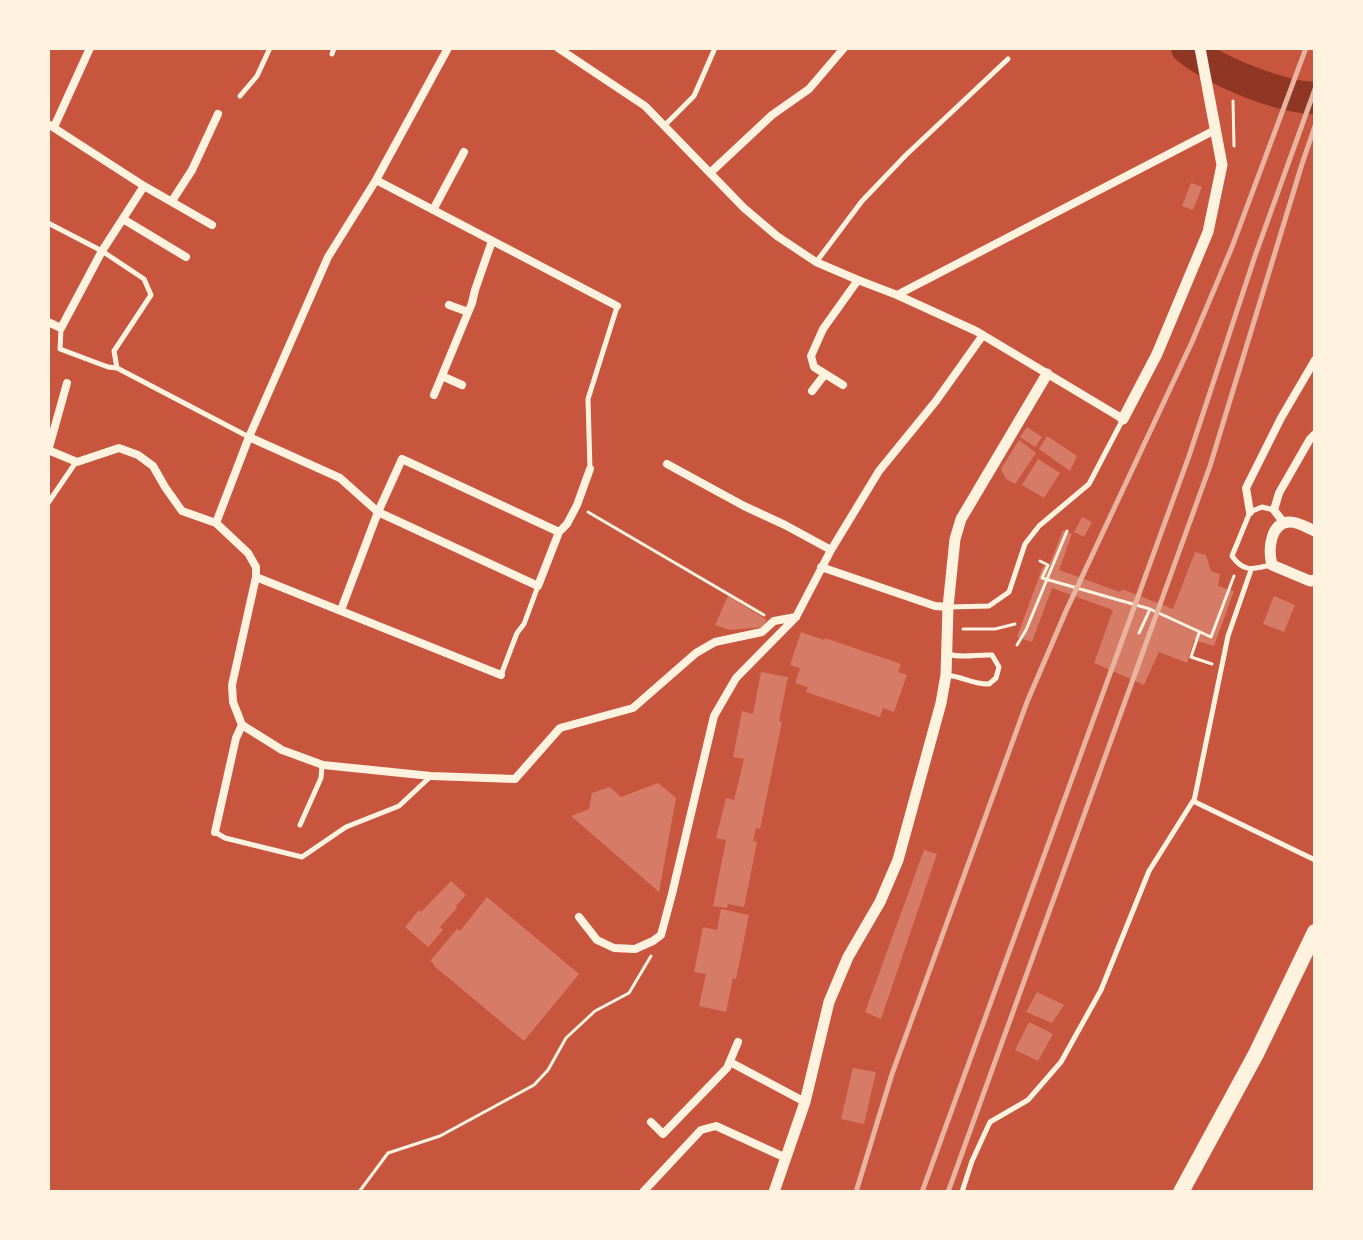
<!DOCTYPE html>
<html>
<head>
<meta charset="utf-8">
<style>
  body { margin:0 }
  #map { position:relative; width:1363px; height:1240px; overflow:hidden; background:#c8553d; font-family:"Open Sans",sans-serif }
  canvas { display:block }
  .frame { position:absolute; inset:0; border:50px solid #fff3e0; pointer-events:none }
</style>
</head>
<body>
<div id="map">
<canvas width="1363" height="1240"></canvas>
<div class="frame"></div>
</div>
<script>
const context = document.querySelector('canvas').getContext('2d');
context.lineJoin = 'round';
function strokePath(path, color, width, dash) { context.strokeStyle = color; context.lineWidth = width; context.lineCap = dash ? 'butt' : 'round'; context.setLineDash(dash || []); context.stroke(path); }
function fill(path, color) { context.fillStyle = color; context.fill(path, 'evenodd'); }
const river = new Path2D(`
  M1187 48C1215 71 1279 97 1315 98`);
const building = new Path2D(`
  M1191 183 1202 187 1193 210 1182 206Z
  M1027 427 1042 437 1035 447 1020 437Z
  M1047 436 1077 456 1070 471 1039 449Z
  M1019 440 1036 453 1015 484 1006 479 1001 469Z
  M1038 459 1060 473 1044 498 1022 485Z
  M1082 517 1092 522 1084 537 1074 532Z
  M1063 530 1072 534 1059 570 1120 592 1122 589 1173 609 1195 552 1206 555 1211 571 1220 574 1218 586 1234 591 1214 646 1194 640 1187 663 1159 652 1144 685 1094 663 1113 610 1052 588 1032 642 1017 637 1043 566 1048 568Z
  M728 596 767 620 762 627 730 630 715 625Z
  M1274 596 1295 605 1284 632 1263 624Z
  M801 632 824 640 825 638 901 664 898 672 907 675 894 712 883 708 880 717 806 692 808 687 795 683 800 668 790 665Z
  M761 672 788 677 779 721 782 722 760 829 756 828 753 841 757 842 744 907 728 904 727 908 713 906 726 840 716 838 726 798 734 800 744 759 733 757 742 711 753 714Z
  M658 783 676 798 659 892 571 816 589 809 592 793 610 787 621 797Z
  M924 850 937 854 881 1019 865 1012Z
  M451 881 466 895 456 906 457 908 440 927 443 930 428 947 405 927 419 910 421 912Z
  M487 897 579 974 524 1041 433 965 434 964 430 961 457 929 460 931Z
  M721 909 749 915 736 979 733 978 726 1012 699 1006 706 974 694 972 703 927 717 930Z
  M1037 992 1064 1005 1052 1023 1026 1012Z
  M1029 1022 1053 1034 1038 1061 1015 1050Z
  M853 1068 876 1072 864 1124 841 1119Z`);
const path = new Path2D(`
  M1233 101 1234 146
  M588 512 764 615
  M1040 561 1048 565 1042 578 1150 609 1211 637 1234 576
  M963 629H995L1015 624
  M1139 633 1150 609
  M1199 633 1191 657 1212 664
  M1017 645 1026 630 1067 531
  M359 1192 388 1153 440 1136 534 1085 548 1070 566 1038 595 1011 629 993 651 956`);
const service = new Path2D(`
  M332 54 334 48
  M240 96 257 76 270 48
  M665 125 694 96 715 48
  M48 223 102 251 144 279 151 295 114 351 117 368
  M817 261 862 201 906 155 1008 59
  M61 329 60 349 108 367 117 368 249 437
  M590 469 588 399 617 307
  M48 503 76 462
  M1271 565C1253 569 1244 573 1232 556L1250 512 1262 507 1274 510
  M949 607 989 606 1009 592 1025 544 1039 526 1089 484 1123 419
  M501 675 517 633 524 624 538 586
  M946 675C961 676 975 685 989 684L996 678 999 667 992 655C976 654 964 659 948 654
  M1194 801 1228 636 1251 570
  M300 825 321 778 322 766
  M215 832 225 838 302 857 346 827 399 806 430 777
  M962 1192 972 1161 990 1122 1028 1100 1061 1062 1101 990 1149 871 1193 801 1315 860`);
const minor = new Path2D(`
  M558 48 645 106 744 208 777 236 816 262 858 280 897 295 976 331 1123 419
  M48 124 144 186 212 225
  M54 127 90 48
  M710 173 772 115 809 89 844 48
  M376 180 617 306
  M172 201 192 170 218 114
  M433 210 464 152
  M123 219 186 257
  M897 295 1215 130
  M449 305 468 312
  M48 322 61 328 102 251 144 186
  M442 376 462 385
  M843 385 814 367 811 356 823 329 858 280
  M812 391 825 374
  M434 395 472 303 475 290 492 241
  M249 437 340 478 378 512 538 586 559 532 567 524 577 505 590 469
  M48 450 77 462 119 448 138 455 153 466 165 487 182 511 216 523 248 553 256 567V577L232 685 233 702 242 725 282 750 323 765 431 776 515 779 560 728 633 708 696 653 715 642 762 632 774 621 796 617
  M48 451 67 383
  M667 464 744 506 785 525 831 550
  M1250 512 1246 488 1281 418 1315 360
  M216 523 249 437 328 257 376 180 448 48
  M1284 523 1274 510 1279 493 1310 439 1315 434
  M821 567 935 606 948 607
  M256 577 501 675
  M341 610 378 512 402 459 559 532
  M215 832 236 738 242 725
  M579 917 597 940 614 948 635 949 653 941 661 935 672 894 714 716 736 678 796 617 831 550 879 471 936 401 983 335
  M730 1062 805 1102
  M651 1122 663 1134 727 1068 738 1042
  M643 1192 701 1130 716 1126 786 1158`);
const tertiary = new Path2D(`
  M1123 419 1157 354 1208 232 1222 165 1200 48
  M1315 531C1307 528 1299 522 1290 522 1270 522 1268 550 1272 565L1310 581 1315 580
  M774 1192 805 1102 829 1002 848 957 880 902 898 860 941 703 946 675 948 607 955 539 961 519 1047 374`);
const trunk = new Path2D(`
  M1181 1192 1256 1054 1315 932`);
const rail = new Path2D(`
  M856 1192 892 1074 1027 702 1066 611 1192 342 1232 247 1306 48
  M922 1192 1189 456 1255 256 1315 89
  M948 1192 1210 466 1302 164 1315 126`);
strokePath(river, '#8f3625', 32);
fill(building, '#d67c66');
strokePath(path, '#fff3e0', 3);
strokePath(service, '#fff3e0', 5);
strokePath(minor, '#fff3e0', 8);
strokePath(tertiary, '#fff3e0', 11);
strokePath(trunk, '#fff3e0', 16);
strokePath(rail, '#e9b49f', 5);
</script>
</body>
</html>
